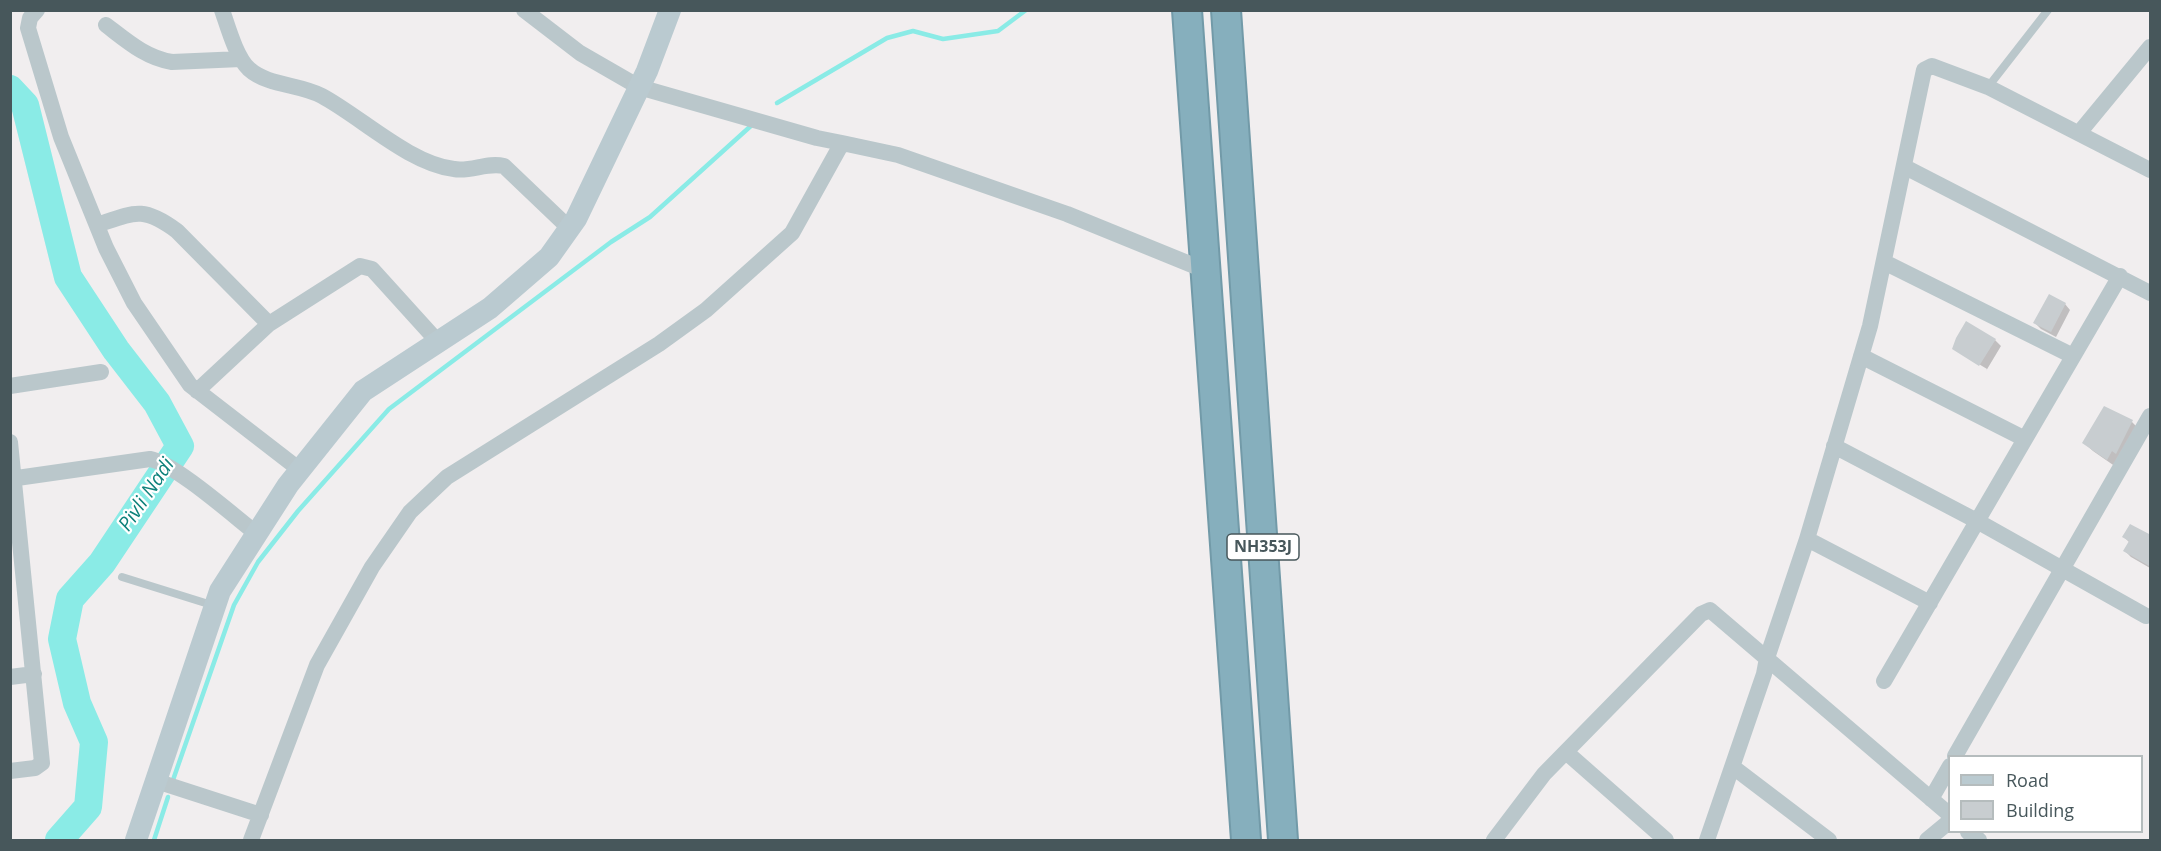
<!DOCTYPE html>
<html>
<head>
<meta charset="utf-8">
<style>
  body { margin:0 }
  #map { position:relative; width:2161px; height:851px; overflow:hidden; background:#f1eeef; font-family:"Open Sans",sans-serif }
  canvas { display:block }
  .frame { position:absolute; inset:0; border:12px solid #47575b; pointer-events:none }
  .legend { position:absolute; left:1948px; top:755px; width:195px; height:78px; box-sizing:border-box; background:#fff; border:2px solid #b5bcbd; margin:0; padding:8px 10px; list-style:none; font-size:18px; color:#47575b }
  .legend li { display:flex; align-items:center; gap:12px; height:30px }
  .legend b { width:30px; border:2px solid #b5bcbd }
</style>
</head>
<body>
<div id="map">
<canvas width="2161" height="851"></canvas>
<div class="frame"></div>
<ul class="legend">
<li><b style="height:8px;background:#bacad0"></b>Road</li>
<li><b style="height:16px;background:#c8cdd0"></b>Building</li>
</ul>
</div>
<script>
const context = document.querySelector('canvas').getContext('2d');
context.lineJoin = 'round';
function fill(path, color) { context.fillStyle = color; context.fill(path, 'evenodd'); }
function strokePath(path, color, width, dash) { context.strokeStyle = color; context.lineWidth = width; context.lineCap = dash ? 'butt' : 'round'; context.setLineDash(dash || []); context.stroke(path); }
function drawText(font, color, halo, rows, align = 'center') {
  context.font = font + ' "Open Sans",sans-serif'; context.lineWidth = 4.5; context.setLineDash([]); context.textBaseline = 'middle'; context.strokeStyle = halo; context.fillStyle = color; for (const [text, x, y, turn = 0] of rows) {
    context.save(); context.translate(x, y); context.rotate((+turn || 0) * Math.PI / 180); context.textAlign = isNaN(turn) ? turn : align; if (halo) context.strokeText(text, 0, 0); context.fillText(text, 0, 0); context.restore();
  }
}
const shadow = new Path2D(`
  M2065 304 2070 310 2056 337 2041 329 2035 323Z
  M1995 340 2001 346 1986 371 1987 369 1954 349Z
  M2104 408 2132 422 2141 431 2116 467 2093 451 2084 443Z
  M2124 537H2150V568L2131 557 2125 551 2130 543Z`);
const stream = new Path2D(`
  M777 103 887 38 913 31 943 39 998 31 1026 10
  M173 780 234 605 258 562 298 511 389 409 611 242 650 217 753 124
  M154 840 168 797`);
const river = new Path2D(`
  M10 89 25 105 68 277 116 350 157 403 180 446 102 563 70 599 62 639 77 703 94 742 88 807 59 840`);
const building = new Path2D(`
  M2049 294 2066 303 2051 332 2033 323Z
  M1966 321 1996 339 1979 366 1952 349 1956 338Z
  M2104 406 2133 420 2116 454 2112 451 2107 460 2082 443Z
  M2130 524 2151 535V567L2123 551 2129 541 2122 537Z`);
const lane = new Path2D(`
  M1988 87 2048 10
  M122 577 215 606`);
const street = new Path2D(`
  M37 10 30 18 28 28 61 137 106 248 134 303 190 385 300 470
  M222 10C228 27 236 57 249 69 268 86 300 84 322 96 361 117 410 164 454 169 471 172 487 162 504 166L569 228
  M524 10 580 53 639 87 817 138 842 143
  M106 25C127 41 146 58 172 62L241 59
  M2079 133 2150 47
  M1905 167 2150 293
  M97 225C135 212 143 206 177 231L269 324
  M1884 262 2073 356
  M1861 356 2025 439
  M10 386 101 372
  M197 391 269 324 360 266 372 269 439 343
  M10 442 42 763 35 768 10 771
  M1834 446 1977 521 2146 616
  M10 479 150 459C174 463 235 517 257 534
  M1807 539 1930 603
  M10 677 34 674
  M1884 681 2120 276
  M1566 752 1666 840
  M1955 756 2150 416
  M1733 767 1829 840
  M156 781 261 815
  M1931 799 1950 766
  M1968 832 1979 840
  M251 840 317 665 372 567 410 512 447 477 659 344 706 310 792 233 842 143 898 155 1067 214 1207 271
  M1494 840 1544 774 1701 614 1710 610 1950 815
  M1707 840 1764 674 1767 658 1807 539 1870 326 1924 70 1932 66 1988 87 2150 170
  M1927 840 1950 821`);
const secondary = new Path2D(`
  M136 840 220 591 288 485 363 391 490 308 549 257 576 219 647 71 670 10`);
const highway = new Path2D(`
  M1187 10 1246 840
  M1226 10 1283 840`);
const shields = [
  [1263,547,72]
];
const shieldNames = [
  ["NH353J",1263,547]
];
const waterNames = [
  ["Pivli Nadi",147,495,-56]
];
fill(shadow, '#0003');
strokePath(stream, '#8aebe6', 4.5);
strokePath(river, '#8aebe6', 28);
fill(building, '#c8cdd0');
strokePath(highway, '#729aa8', 32);
strokePath(lane, '#bac7cb', 8);
strokePath(street, '#bac7cb', 16);
strokePath(secondary, '#bacad0', 22);
strokePath(highway, '#86afbd', 28);
for (const [x, y, w] of shields) { const box = new Path2D(); box.roundRect(x - w / 2, y - 13, w, 26, 4.5); context.fillStyle = '#fff'; context.fill(box); strokePath(box, '#47575b', 1.5); }
drawText('bold 16px', '#47575b', null, shieldNames);
drawText('italic 20px', '#0f827c', '#fff', waterNames);
</script>
</body>
</html>
